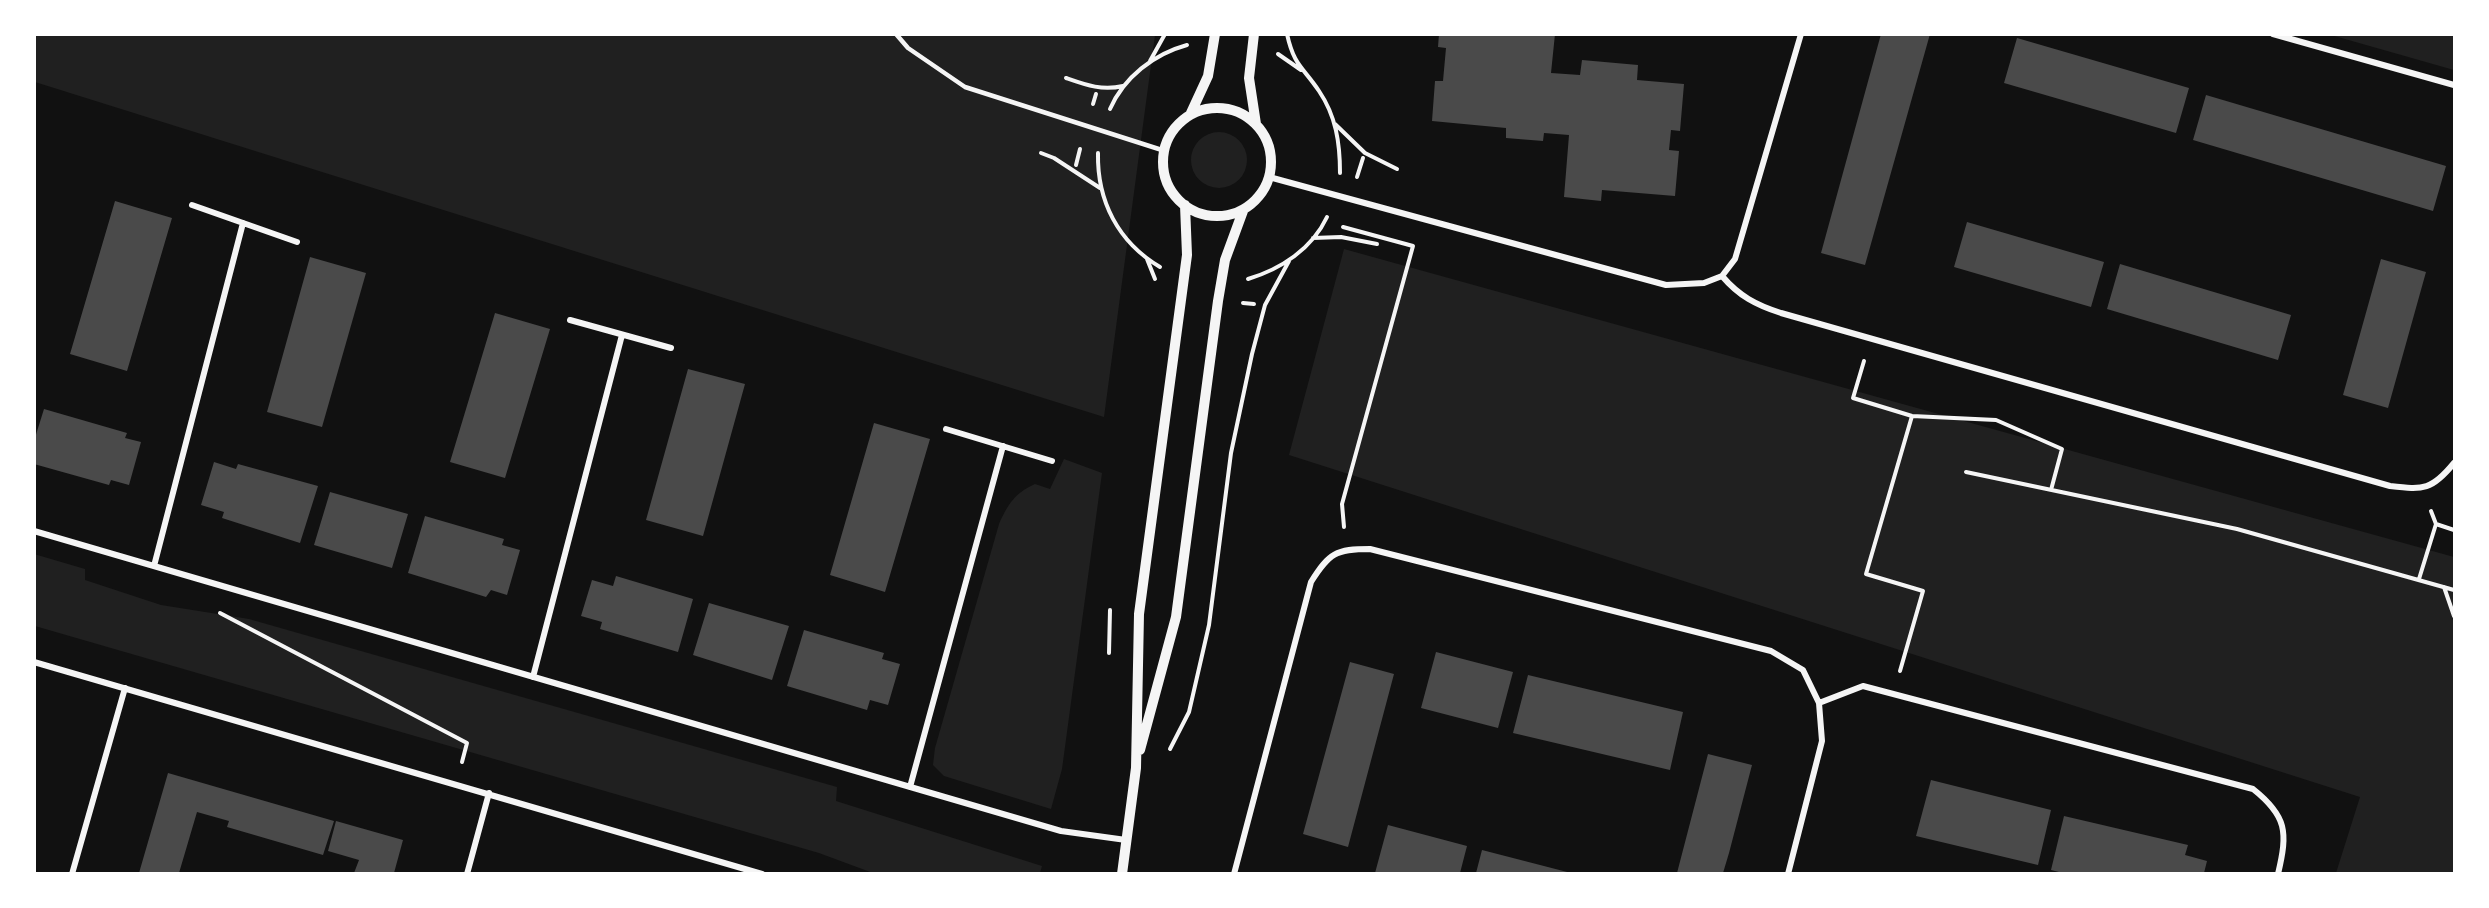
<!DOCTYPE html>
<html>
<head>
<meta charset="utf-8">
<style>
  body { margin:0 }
  #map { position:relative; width:2489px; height:908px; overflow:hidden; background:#111; font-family:"DM Sans",sans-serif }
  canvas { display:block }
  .frame { position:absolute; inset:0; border:36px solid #fff; pointer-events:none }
</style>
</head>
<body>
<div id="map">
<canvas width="2489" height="908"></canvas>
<div class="frame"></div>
</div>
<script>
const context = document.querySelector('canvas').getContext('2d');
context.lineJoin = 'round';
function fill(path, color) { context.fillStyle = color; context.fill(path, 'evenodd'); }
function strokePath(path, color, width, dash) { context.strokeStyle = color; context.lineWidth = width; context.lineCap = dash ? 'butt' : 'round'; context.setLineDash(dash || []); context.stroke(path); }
const green = new Path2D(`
  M35 34 1155 35 1104 417 35 82Z
  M2331 35H2454V70Z
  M1191 160a28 28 0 1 1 56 0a28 28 0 1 1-56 0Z
  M1344 249 2454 557V873H2336L2360 797 1289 455Z
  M1064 459 1102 473 1062 769 1051 809 944 776 933 765 935 748 999 524C1008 504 1015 493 1035 484L1050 489Z
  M34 554 85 569V580L161 605 249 619 837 787 836 801 1042 866 1040 873H873L819 853 35 626Z`);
const building = new Path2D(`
  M1439 34H1555L1551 73 1580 75 1582 60 1638 65 1637 80 1684 84 1680 131 1671 130 1669 150 1679 151 1675 196 1602 190 1601 201 1564 197 1569 135 1544 133 1543 141 1506 138V128L1432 121 1435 81H1443L1446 48 1438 47Z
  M1881 34H1930L1865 265 1821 253Z
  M2017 38 2189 88 2176 133 2004 83Z
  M2206 95 2446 166 2433 211 2193 140Z
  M115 201 172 218 127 371 70 354Z
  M1967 222 2104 262 2091 307 1954 267Z
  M310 257 366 273 322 427 267 412Z
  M2381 259 2426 272 2388 408 2343 395Z
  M2120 264 2291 315 2278 360 2107 309Z
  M495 313 550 329 505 478 450 462Z
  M688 369 745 384 703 536 646 520Z
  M44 409 127 433 125 438 141 442 129 485 111 480 109 485 34 464V441Z
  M874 423 930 439 885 592 830 575Z
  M214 462 236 469 238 464 318 486 300 543 222 518 224 512 201 505Z
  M330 492 408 514 392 568 314 545Z
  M425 516 504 539 502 545 520 550 507 595 491 590 486 597 408 573Z
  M616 576 693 599 678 652 600 629 602 622 581 616 592 580 613 586Z
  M709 603 789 626 772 680 693 655Z
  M804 630 884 653 882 659 900 664 888 705 870 700 867 710 787 686Z
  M1436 652 1513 672 1498 728 1421 708Z
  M1350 662 1394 674 1348 847 1303 834Z
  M1528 675 1683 712 1670 770 1513 733Z
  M1708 754 1752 765 1729 853 1723 873H1677Z
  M168 773 334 821 323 855 227 827 229 821 197 812 179 873H139Z
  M1931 780 2051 810 2038 865 1916 836Z
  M2064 816 2188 845 2185 855 2207 861 2204 873H2063L2051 870Z
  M336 821 403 840 394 873H354L359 860 328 851Z
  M1388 825 1467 846 1460 873H1375Z
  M1482 850 1571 873H1476Z`);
const path = new Path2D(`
  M1287 34C1294 66 1303 67 1319 91 1336 116 1340 143 1340 173
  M1278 54 1301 70
  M1150 61 1165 34
  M1066 78C1086 85 1102 91 1123 86
  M1093 104 1096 94
  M1110 109C1124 77 1154 54 1187 45
  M1335 124 1365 153 1397 169
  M1041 153 1054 158 1100 188
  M1098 153C1097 201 1118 242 1160 267
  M1076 165 1080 149
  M1357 177 1363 158
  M1343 227 1413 246 1342 504 1344 527
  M1313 238 1341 237 1377 244
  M1147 259 1155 279
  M1248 279C1281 269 1312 249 1327 217
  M1243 303 1254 304
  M1864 361 1853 398 1912 416 1996 420 2062 449 2051 490
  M1966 472 2237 529 2454 590
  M2431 511 2436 524
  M2419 579 2436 524 2454 530
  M2444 587 2454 616
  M220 613 467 743 462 762
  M1109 653 1110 610
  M1900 671 1923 591 1866 574 1912 416
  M1170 749 1189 712 1209 625 1231 453 1252 354 1265 305 1289 261`);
const service = new Path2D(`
  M896 34 908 48 965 87 1165 151`);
const minor = new Path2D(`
  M2273 34 2454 85
  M1269 177 1666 285 1704 283 1722 276 1735 259 1801 34
  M192 205 297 242
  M1722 276C1739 296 1756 305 1781 313L2390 486C2424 490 2432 490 2454 463
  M570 320 671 348
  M946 429 1052 461
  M34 531 1061 831 1126 840
  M154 566 243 223
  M34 662 762 874
  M533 677 622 335
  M1819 703 1863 686 2253 789C2287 816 2288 832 2278 874
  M910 787 1003 446
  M72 874 125 688
  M467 874 489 793
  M1234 874 1311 582C1329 553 1336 549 1370 549L1771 651 1803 670 1819 703 1822 741 1788 874`);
const tertiary = new Path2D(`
  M1254 34 1249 78 1256 124
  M1163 162a54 54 0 1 1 108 0a54 54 0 1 1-108 0Z
  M1190 115 1208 76 1215 34
  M1140 750 1176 617 1218 301 1225 260 1243 211
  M1122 874 1136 768 1139 614 1187 255 1185 205`);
fill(green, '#202020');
fill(building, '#4a4a4a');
strokePath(path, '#f5f5f5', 4);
strokePath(service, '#f5f5f5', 4.5);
strokePath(minor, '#f5f5f5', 6);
strokePath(tertiary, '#f5f5f5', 10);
</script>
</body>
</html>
